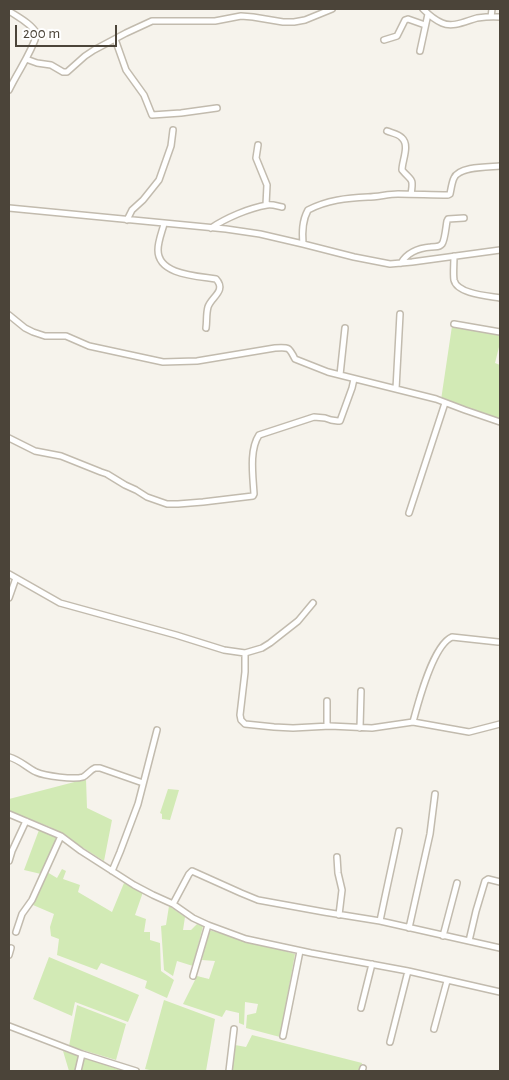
<!DOCTYPE html>
<html>
<head>
<meta charset="utf-8">
<style>
  body { margin:0 }
  #map { position:relative; width:509px; height:1080px; overflow:hidden; background:#f6f3ec; font-family:"Alegreya Sans",sans-serif }
  canvas { display:block }
  .frame { position:absolute; inset:0; border:10px solid #4b4439; pointer-events:none }
  .scale { position:absolute; left:15px; top:25px; width:102px; height:22px; box-sizing:border-box; border:2px solid #4b4439; border-top:0; padding-left:6px; font-size:15px; line-height:18px; white-space:nowrap; color:#4b4439; -webkit-text-stroke:4px #fff; paint-order:stroke }
</style>
</head>
<body>
<div id="map">
<canvas width="509" height="1080"></canvas>
<div class="frame"></div>
<div class="scale">200 m</div>
</div>
<script>
const context = document.querySelector('canvas').getContext('2d');
context.lineJoin = 'round';
function fill(path, color) { context.fillStyle = color; context.fill(path, 'evenodd'); }
function strokePath(path, color, width, dash) { context.strokeStyle = color; context.lineWidth = width; context.lineCap = dash ? 'butt' : 'round'; context.setLineDash(dash || []); context.stroke(path); }
const green = new Path2D(`
  M452 326 500 335V343L495 363 500 365V419L441 400Z
  M86 779 87 808 112 820 104 861 50 827 9 811V799Z
  M168 789 179 790 170 820 162 819V814L160 813Z
  M39 830 57 837 41 874 24 870Z
  M62 869 66 871 63 879 80 885 78 892 112 912 124 883 143 892 135 915 146 919 144 932H150V940L160 943 161 971 174 980 167 998 145 988 147 981 101 963 97 970 57 955 59 939 51 936 50 927 54 914 33 905 47 872 57 878Z
  M169 906 185 917 183 930H191L197 924 203 926 193 966 177 961 173 976 164 970 161 926 166 925Z
  M209 930 295 954 280 1037 246 1028 247 1015 256 1013 258 1004 245 1002 244 1025 239 1023V1013L226 1010 222 1017 183 1004 197 976 209 979 215 961 202 960Z
  M49 957 139 995 128 1022 75 1002 72 1016 33 999Z
  M164 1000 215 1019 206 1071H154L145 1069Z
  M77 1005 126 1024 116 1060 69 1046Z
  M252 1035 362 1063 360 1071H232L235 1045 246 1047Z
  M63 1051 124 1071H69Z`);
const minor = new Path2D(`
  M423 9C428 14 435 20 442 23 453 28 466 21 477 18 484 17 492 16 500 17
  M9 11C18 17 32 24 37 34 31 54 18 71 9 90
  M491 17 492 9
  M115 39 126 70 144 95 152 115 181 113 217 108
  M384 40 397 36 405 20 408 19 425 25
  M420 51 428 14
  M26 59 37 63 51 65 63 72H67L85 56 94 50 126 33 152 21H215L241 16 253 17 283 22H294L305 20 332 9
  M387 131C392 133 399 134 402 138 410 145 402 161 402 170 411 181 414 177 411 194
  M258 145 256 158 267 185 266 205
  M9 208 226 229 260 234 303 244 354 257 390 264 412 262 500 250
  M127 220 132 210 143 200 159 180 171 146 173 130
  M164 224C162 232 158 241 158 250 158 275 197 276 216 279 227 291 211 297 208 307 206 314 207 322 206 328
  M211 228C226 218 249 208 267 205 272 204 277 206 282 207
  M303 244C302 232 302 221 308 210 327 200 347 198 368 197 378 197 388 194 398 194 415 194 432 195 448 195L450 194C451 189 452 182 454 178 459 166 489 167 500 166
  M454 256C454 264 453 274 454 280 457 294 489 296 500 298
  M401 263C407 253 419 248 431 247 435 246 439 248 442 244 445 240 446 226 447 221L448 219 464 218
  M9 315 25 328 33 332 45 336H66L89 346 163 362 197 361 275 348C289 347 289 347 295 359L328 372 436 399 465 410 500 422
  M454 324 500 332
  M340 375 345 328
  M396 389 400 314
  M9 438 35 451 61 456 101 472 107 474 125 485 136 490 147 497 167 504H178L203 502 253 496 254 494C253 476 249 450 259 435L314 417 325 418 331 420 338 421H340L352 388 354 379
  M409 513 445 403
  M9 574 60 603 176 635 224 650 245 653 262 648 270 643 298 621 313 603
  M9 598 16 578
  M245 653V672L240 715 241 720 245 724 274 727 293 728 330 726 372 728 413 722 469 732 500 724
  M413 722C418 703 433 645 452 637L498 642H500
  M327 726V701
  M360 728 361 691
  M9 757C20 760 26 767 36 772 45 776 74 780 83 777 87 775 90 770 95 768H100L143 783
  M9 814 61 836 81 851 134 885 153 895 173 904 193 918 208 925 246 939 311 953 408 971 500 992
  M337 857 338 873 342 890 339 915
  M9 861 12 851 26 821
  M112 871 120 852 138 804 157 730
  M173 904 189 874 192 871 241 893 258 900 324 912 380 921 500 948
  M380 921C386 891 393 861 399 831
  M409 928 430 834 435 794
  M16 932 22 914 32 900 61 836
  M443 936 457 883
  M469 941 476 911 485 881 488 879 500 882
  M9 955 11 948
  M193 976 208 925
  M361 1008 372 964
  M9 1026 82 1054 136 1071
  M434 1029 447 981
  M283 1036 300 951
  M390 1042 408 971
  M78 1071 82 1054
  M229 1071 234 1029
  M362 1071 363 1068`);
fill(green, '#d2eab5');
strokePath(minor, '#c2bbae', 8);
strokePath(minor, '#fff', 5);
</script>
</body>
</html>
